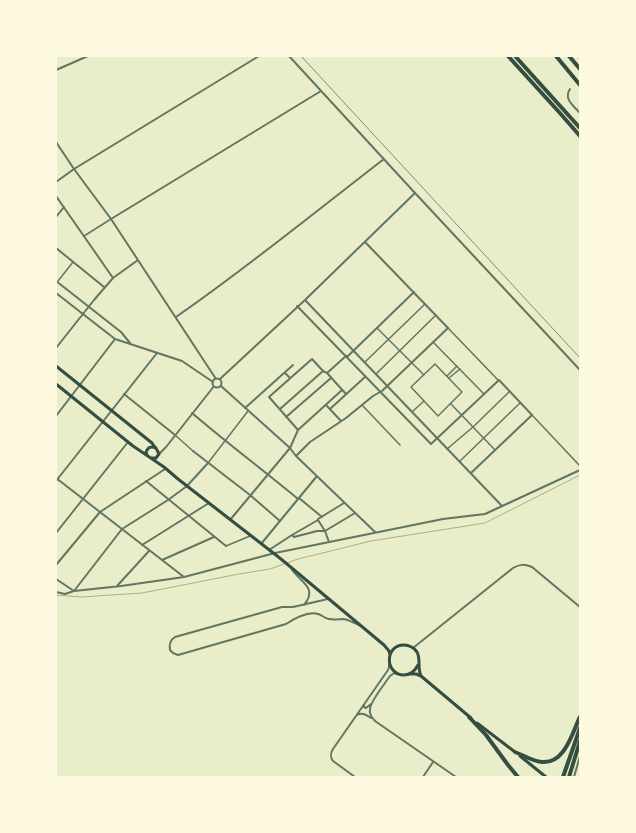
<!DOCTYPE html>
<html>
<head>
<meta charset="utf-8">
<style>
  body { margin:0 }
  #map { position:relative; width:636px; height:833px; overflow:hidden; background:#e9edc9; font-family:Ubuntu,sans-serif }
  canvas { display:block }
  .frame { position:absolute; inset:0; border:57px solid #fefae0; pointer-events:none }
</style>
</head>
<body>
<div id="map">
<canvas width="636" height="833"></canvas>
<div class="frame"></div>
</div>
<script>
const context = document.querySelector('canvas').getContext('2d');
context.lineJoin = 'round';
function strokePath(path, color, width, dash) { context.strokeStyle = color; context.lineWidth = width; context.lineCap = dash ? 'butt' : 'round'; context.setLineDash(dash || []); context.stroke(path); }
const stream = new Path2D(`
  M287 563 298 559 371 541 485 523 580 475
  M56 595 81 597 142 593 239 574 270 569 284 564`);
const pedestrian = new Path2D(`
  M84 236 111 219
  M58 281 73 262
  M377 328 424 375
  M448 328 498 380
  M433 342 484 394
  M365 362 425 304
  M435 364 462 392 438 416 411 387Z
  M376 374 436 315
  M447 376 457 366
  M449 378 460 369
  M451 404 495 450
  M362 405 400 445
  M412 412 424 401
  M532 415 580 466
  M175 435 193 451
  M447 449 473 427 509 392
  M460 461 520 403
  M208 463 248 411
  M226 546 250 536`);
const minor = new Path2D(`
  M289 56 415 193 580 370
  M56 70 88 56
  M570 89C563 99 574 106 580 113
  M56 142 74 169 111 219 216 379
  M56 182 74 169 259 56
  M56 196 113 278
  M56 217 64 207
  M111 219 321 91
  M56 248 104 287
  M56 281 121 332 130 343
  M56 293 115 339 182 361 213 382
  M305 300 502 506
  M297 306 431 444 499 380 532 415 471 473
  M176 317C247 268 315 212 384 159
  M56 348 94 300 113 278 138 260
  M285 373 290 378
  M327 373 346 356H348L414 292
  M212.5 383a4.5 4.5 0 1 1 9 0a4.5 4.5 0 1 1-9 0Z
  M220 379 305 300 415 193
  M221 386 290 448 296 456 375 532
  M124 394 175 435
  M326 405 341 421
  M245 408 293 365
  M280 409 323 371
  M330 409 365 377
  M192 413C227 443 263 470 298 499
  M56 416 115 339
  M286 417 331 378
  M298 430 269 397 312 359 323 371 327 373 346 394
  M193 451 250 495 280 521
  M159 454 166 447 211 390 214 386
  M296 456 310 442 346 418 373 396 382 391 448 328 365 242
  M56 478 184 577
  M56 481 157 353
  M146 481 226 546
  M299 498 322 517
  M318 519 344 503
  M230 520 290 448 298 430 342 390
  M325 531 355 513
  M56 533 128 442
  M294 537 292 535 318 520 325 531 329 542
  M294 537 317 531H325
  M261 544 317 476
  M142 545 209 503
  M269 550 292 535
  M162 560 214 537
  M56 565 100 512 165 469
  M291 568C299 582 319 587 304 605
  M56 579 74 591 122 529 168 500 187 486 208 463
  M117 586 149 551
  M56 592 65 594 74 591 121 586 184 577 275 553 443 519 485 514 580 470
  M328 599 293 607H282L175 637C170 640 169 644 170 650L173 653 178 655 286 624C294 619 307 611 318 614 322 615 324 618 329 619 334 620 339 619 344 619 349 620 354 623 359 625
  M413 648 513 568C520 564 524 564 532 567L580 607
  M397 674 394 673 390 676C386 682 370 702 370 709 369 714 372 718 375 721L456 777
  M364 705V707L366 708 371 704
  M357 715C362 712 366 715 371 718
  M355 777 333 761C330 757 330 754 333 749L388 670 389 667V664
  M423 777 433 762
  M574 777 580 756`);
const secondary = new Path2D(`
  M56 366 152 443 157 450 159 454 156 458H151
  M56 384 133 446 164 467 178 479 281 559 384 645 389 651 390 655
  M147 455 146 452C148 447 151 446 156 448
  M418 665C415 671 411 675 404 675 385 675 384 645 404 645 409 645 414 648 417 652 421 659 417 667 421 676
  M410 674H416L421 676 471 718
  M477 723 515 752
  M520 756 546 777`);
const motorway = new Path2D(`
  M508 56 559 112 580 136
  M515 56 580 128
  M556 56 580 85
  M569 56 580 69
  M469 717 486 735 508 765 518 777
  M515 752C523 755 532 761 542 762 565 764 572 733 580 717
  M563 777 580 728
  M569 777 580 741`);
const rail = new Path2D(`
  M301 56 580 358`);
strokePath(stream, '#a3b18a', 1);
strokePath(pedestrian, '#617663', 1.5);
strokePath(minor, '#617663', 2);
strokePath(secondary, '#344e41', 3);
strokePath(motorway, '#344e41', 4);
strokePath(rail, '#7c8e77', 1);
</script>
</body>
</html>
